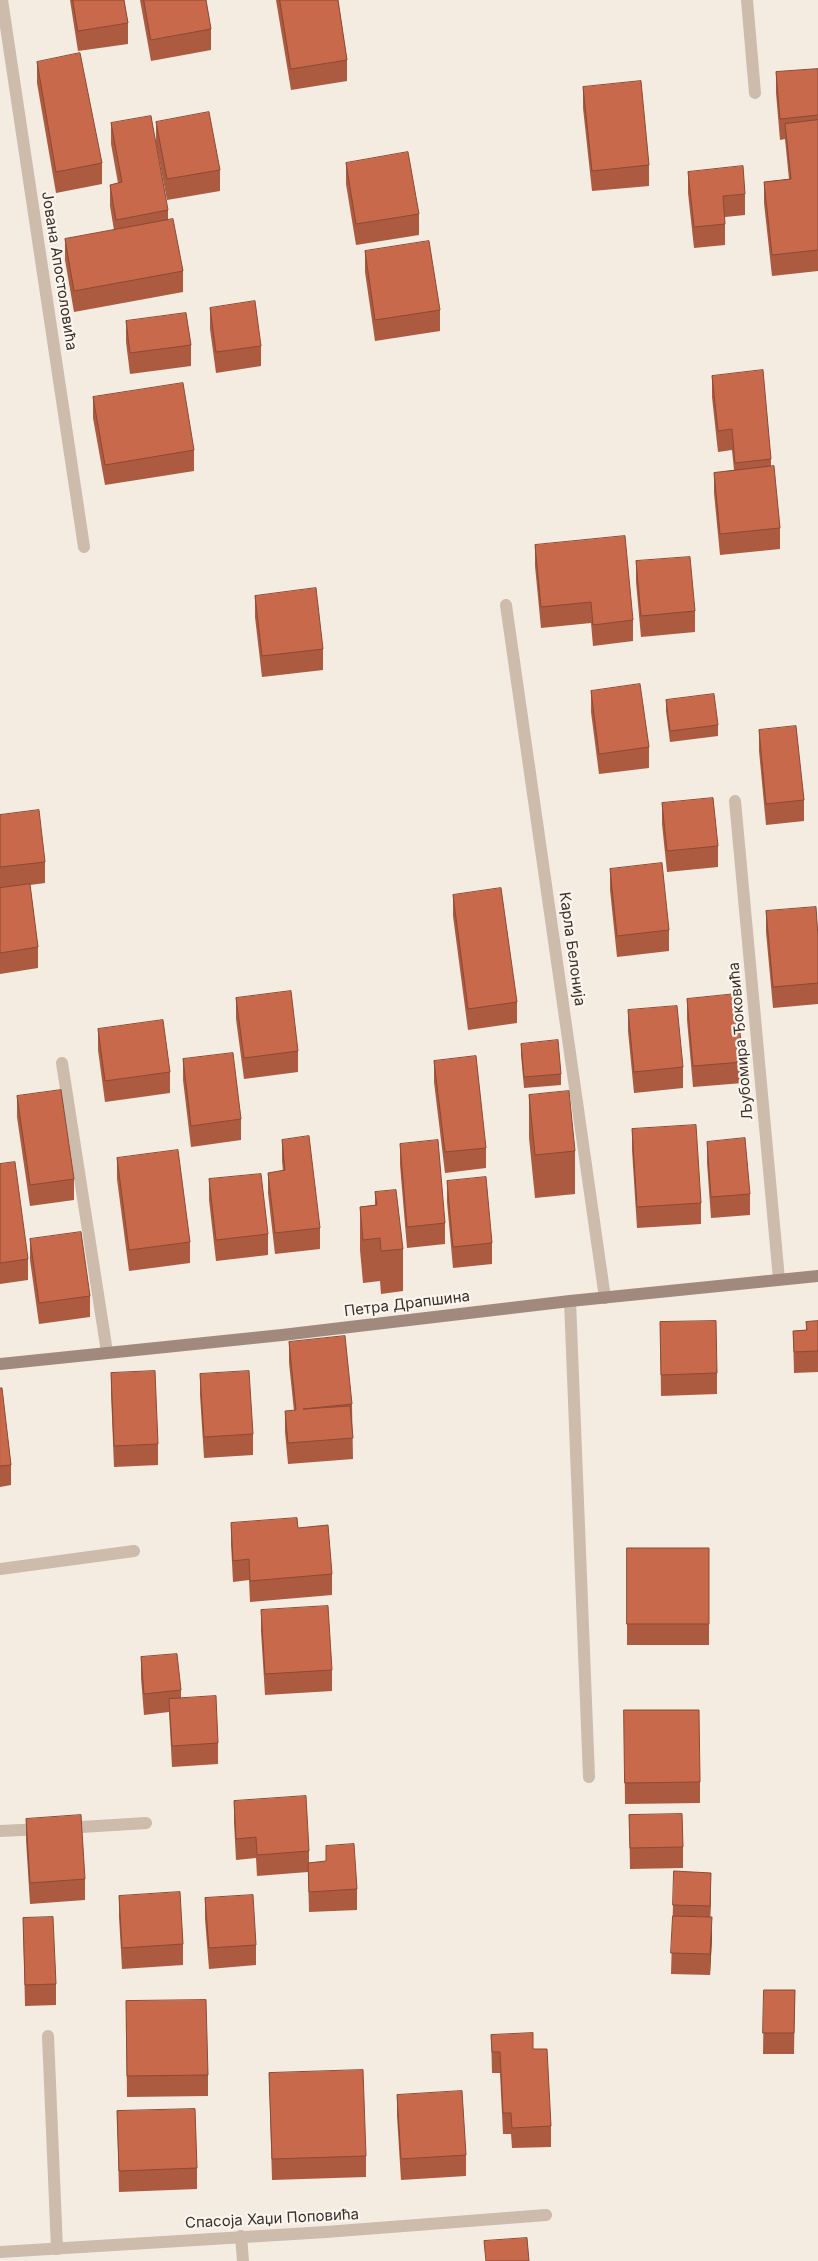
<!DOCTYPE html>
<html>
<head>
<meta charset="utf-8">
<style>
  body { margin:0 }
  canvas { display:block; background:#f4ebe1 }
</style>
</head>
<body>
<canvas width="818" height="2261"></canvas>
<script>
const context = document.querySelector('canvas').getContext('2d');
context.lineJoin = 'round';
function strokePath(path, color, width, dash) { context.strokeStyle = color; context.lineWidth = width; context.lineCap = dash ? 'butt' : 'round'; context.setLineDash(dash || []); context.stroke(path); }
function fill(path, color) { context.fillStyle = color; context.fill(path, 'evenodd'); }
function drawText(font, color, halo, rows, align = 'center') {
  context.font = font + ' Inter,sans-serif'; context.lineWidth = 4.5; context.setLineDash([]); context.textBaseline = 'middle'; context.strokeStyle = halo; context.fillStyle = color; for (const [text, x, y, turn = 0] of rows) {
    context.save(); context.translate(x, y); context.rotate((+turn || 0) * Math.PI / 180); context.textAlign = isNaN(turn) ? turn : align; if (halo) context.strokeText(text, 0, 0); context.fillText(text, 0, 0); context.restore();
  }
}
const lane = new Path2D(`
  M747 0 755 93
  M62 1063 107 1352
  M65 1828 146 1823
  M0 1831 42 1829
  M48 2036 57 2249
  M241 2236 243 2261`);
const street = new Path2D(`
  M2 0 84 547
  M506 605 605 1298
  M735 801 779 1279
  M570 1301 589 1777
  M0 1569 134 1551
  M0 2252 326 2232 546 2215`);
const secondary = new Path2D(`
  M0 1364 282 1335 570 1301 818 1276`);
const wall = new Path2D(`
  M70 0H124L128 23V44L78 51Z
  M140 0H206L211 29V50L151 61Z
  M276 0H338L347 60V81L291 90Z
  M37 62 102 163V184L56 193 37 83Z
  M818 69V271L772 276 764 203V182L789 179 785 139 780 140 776 93V72Z
  M583 87 649 165V186L592 191 583 108Z
  M156 122 220 170V191L167 200 156 143Z
  M111 123 168 210V220L183 271V292L74 312 65 260V239L114 230 110 206V185L118 183 111 144Z
  M346 163 419 214V235L356 245 346 184Z
  M688 172 745 194V215L725 217V245L694 248 688 193Z
  M365 251 440 310V331L375 341 365 272Z
  M210 308 261 346V366L216 373 210 329Z
  M126 321 191 345V366L130 374 126 342Z
  M712 376 771 459V467L780 528V549L720 555 714 493V473L734 470 732 450 718 452 712 397Z
  M93 397 194 450V471L105 485 93 418Z
  M535 545 633 620V641L593 646 591 623 541 628 535 566Z
  M636 561 695 611V632L641 637 636 582Z
  M255 596 323 649V670L262 677 255 617Z
  M591 691 649 747V768L599 774 591 712Z
  M666 700 718 725V736L670 742 666 711Z
  M759 730 804 800V821L766 825 759 751Z
  M662 803 718 846V867L667 872 662 824Z
  M0 815 45 862V883L30 885 38 947V968L0 974Z
  M610 869 669 930V951L617 957 610 890Z
  M453 895 517 1002V1023L468 1030 453 916Z
  M766 911 818 937V1004L773 1008 766 932Z
  M236 998 298 1051V1072L244 1079 236 1019Z
  M687 999 743 1062V1083L693 1087 687 1020Z
  M628 1010 683 1067V1088L634 1093 628 1031Z
  M98 1029 170 1072V1093L105 1102 98 1050Z
  M521 1044 561 1074V1085L524 1088 521 1055Z
  M183 1059 241 1119V1140L191 1147 183 1080Z
  M434 1061 486 1148V1168L445 1173 434 1082Z
  M529 1095 575 1151V1194L535 1198 529 1138Z
  M17 1096 74 1179V1200L30 1206 17 1117Z
  M632 1129 701 1203V1224L637 1228 632 1150Z
  M282 1140 320 1228V1249L275 1254 268 1193V1173L283 1171 282 1161Z
  M707 1142 750 1194V1215L711 1218 707 1163Z
  M400 1144 445 1223V1244L407 1248 400 1165Z
  M117 1158 190 1242V1263L129 1271 117 1179Z
  M0 1164 28 1259V1280L0 1284Z
  M209 1179 268 1234V1255L216 1261 209 1200Z
  M447 1181 492 1243V1264L453 1268 447 1202Z
  M375 1192 403 1249V1291L381 1294 380 1281 363 1283 360 1250V1207L375 1205Z
  M30 1239 90 1296V1317L39 1324 30 1260Z
  M818 1321V1372L794 1373 793 1331 806 1330V1322Z
  M660 1322 717 1373V1394L661 1396Z
  M289 1342 352 1404 353 1459 288 1464 285 1432V1411H294L289 1363Z
  M111 1373 158 1444V1465L114 1467 111 1393Z
  M200 1374 253 1434V1455L204 1458 200 1395Z
  M0 1388 11 1465V1485L0 1487Z
  M231 1523 298 1528 332 1574V1595L250 1602 249 1580 233 1582 231 1544Z
  M627 1548H709V1645H627Z
  M261 1610 332 1670V1691L265 1695 261 1631Z
  M141 1657 181 1690V1698L218 1743V1764L172 1767 169 1712 144 1715 141 1678Z
  M624 1710 700 1782V1803L625 1804Z
  M234 1801 309 1851V1863L326 1862V1846L357 1889V1910L309 1912 308 1872 257 1876 256 1858 236 1860 234 1822Z
  M629 1815 683 1847V1868L630 1869Z
  M26 1819 85 1879V1900L30 1904 26 1840Z
  M711 1893 710 1917 712 1938 710 1975 671 1974 673 1905Z
  M119 1896 183 1944V1965L122 1969 119 1917Z
  M205 1898 256 1945V1965L209 1969 205 1919Z
  M23 1918 56 1984V2005L25 2006Z
  M764 1990H795L794 2054H763Z
  M126 2022 208 2075V2096L127 2097Z
  M491 2035 533 2049 551 2126V2147L512 2148 511 2134H503L500 2073H492Z
  M269 2073 366 2156V2177L272 2180Z
  M397 2095 466 2155V2176L401 2180 397 2116Z
  M117 2111 197 2168V2189L119 2192Z`);
const shadedWall = new Path2D(`
  M711 1873V1893L710 1927V1906Z
  M712 1917V1938L710 1975V1954Z`);
const building = new Path2D(`
  M73 0H124L128 23 78 31Z
  M144 0H206L211 29 151 40Z
  M280 0H338L347 60 291 69Z
  M80 53 102 163 56 172 37 62Z
  M818 69V115L780 119 776 72Z
  M641 81 649 165 592 171 583 87Z
  M209 112 220 170 167 179 156 122Z
  M151 116 168 210 116 220 110 185 122 182 111 123Z
  M818 120V250L772 255 764 182 791 179 785 124Z
  M408 152 419 214 356 224 346 163Z
  M743 166 745 194 723 196 725 224 694 227 688 172Z
  M173 219 183 271 74 291 65 239Z
  M429 241 440 310 375 320 365 251Z
  M255 301 261 346 216 352 210 308Z
  M186 313 191 345 130 353 126 321Z
  M763 370 771 459 735 463 732 429 718 431 712 376Z
  M183 383 194 450 105 465 93 397Z
  M774 466 780 528 720 534 714 473Z
  M625 536 633 620 593 625 591 602 541 607 535 545Z
  M690 557 695 611 641 616 636 561Z
  M316 588 323 649 262 656 255 596Z
  M640 684 649 747 599 754 591 691Z
  M714 694 718 725 670 731 666 700Z
  M796 726 804 800 766 804 759 730Z
  M713 798 718 846 667 851 662 803Z
  M39 810 45 862 0 867V815Z
  M662 863 669 930 617 936 610 869Z
  M30 884 38 947 0 953V888Z
  M501 888 517 1002 468 1009 453 895Z
  M816 907 818 937V983L773 987 766 911Z
  M291 991 298 1051 244 1058 236 998Z
  M736 994 743 1062 693 1066 687 999Z
  M677 1006 683 1067 634 1072 628 1010Z
  M163 1020 170 1072 105 1081 98 1029Z
  M558 1040 561 1074 524 1077 521 1044Z
  M233 1053 241 1119 191 1126 183 1059Z
  M476 1056 486 1148 445 1152 434 1061Z
  M61 1090 74 1179 30 1185 17 1096Z
  M569 1091 575 1151 535 1155 529 1095Z
  M696 1125 701 1203 637 1207 632 1129Z
  M309 1136 320 1228 275 1233 268 1173 285 1170 282 1140Z
  M745 1138 750 1194 711 1197 707 1142Z
  M438 1140 445 1223 407 1227 400 1144Z
  M178 1150 190 1242 129 1250 117 1158Z
  M15 1162 28 1259 0 1263V1164Z
  M261 1174 268 1234 216 1240 209 1179Z
  M486 1177 492 1243 453 1247 447 1181Z
  M396 1190 403 1249 381 1251 380 1238 363 1240 360 1207 377 1205 375 1192Z
  M81 1232 90 1296 39 1303 30 1239Z
  M716 1321 717 1373 661 1375 660 1322Z
  M818 1321V1351L794 1352 793 1331 807 1330 806 1322Z
  M345 1336 352 1404 303 1409 350 1406 353 1438 288 1443 285 1411 296 1410 289 1342Z
  M155 1371 158 1444 114 1446 111 1373Z
  M249 1371 253 1434 204 1437 200 1374Z
  M0 1388H2L11 1465 0 1466Z
  M297 1518 298 1528 328 1525 332 1574 250 1581 249 1559 233 1561 231 1523Z
  M627 1548H709V1624H627Z
  M328 1606 332 1670 265 1674 261 1610Z
  M177 1654 181 1690 144 1694 141 1657Z
  M216 1696 218 1743 172 1746 169 1699Z
  M624 1710H699L700 1782 625 1783Z
  M306 1796 309 1851 257 1855 256 1837 236 1839 234 1801Z
  M682 1814 683 1847 630 1848 629 1815Z
  M81 1815 85 1879 30 1883 26 1819Z
  M354 1844 357 1889 309 1892 308 1863 326 1861V1846Z
  M674 1871 711 1873 710 1906 673 1905Z
  M180 1892 183 1944 122 1948 119 1896Z
  M253 1895 256 1945 209 1948 205 1898Z
  M673 1916 712 1917 710 1954 671 1953Z
  M53 1917 56 1984 25 1985 23 1918Z
  M764 1990H795L794 2033H763Z
  M206 2000 208 2075 127 2076 126 2001Z
  M533 2033V2049H547L551 2126 512 2128 511 2113H503L500 2052H492L491 2035Z
  M363 2070 366 2156 272 2159 269 2073Z
  M462 2091 466 2155 401 2159 397 2095Z
  M195 2109 197 2168 119 2171 117 2111Z
  M527 2238 529 2261H486L484 2241Z`);
const streetNames = [
  ["Јована Апостоловића",59,271,81],
  ["Карла Белонија",572,949,82],
  ["Љубомира Ђоковића",741,1041,-95],
  ["Петра Драпшина",407,1304,-7],
  ["Спасоја Хаџи Поповића",272,2219,-3]
];
strokePath(lane, '#cdbbac', 12);
strokePath(street, '#cdbbac', 12);
strokePath(secondary, '#a18a7d', 12);
fill(wall, '#ac5a40');
fill(shadedWall, '#8c4a34');
fill(building, '#c8694b');
strokePath(building, '#8c4a34', 1);
drawText('15px', '#3b302b', '#fbf5ee', streetNames);
</script>
</body>
</html>
